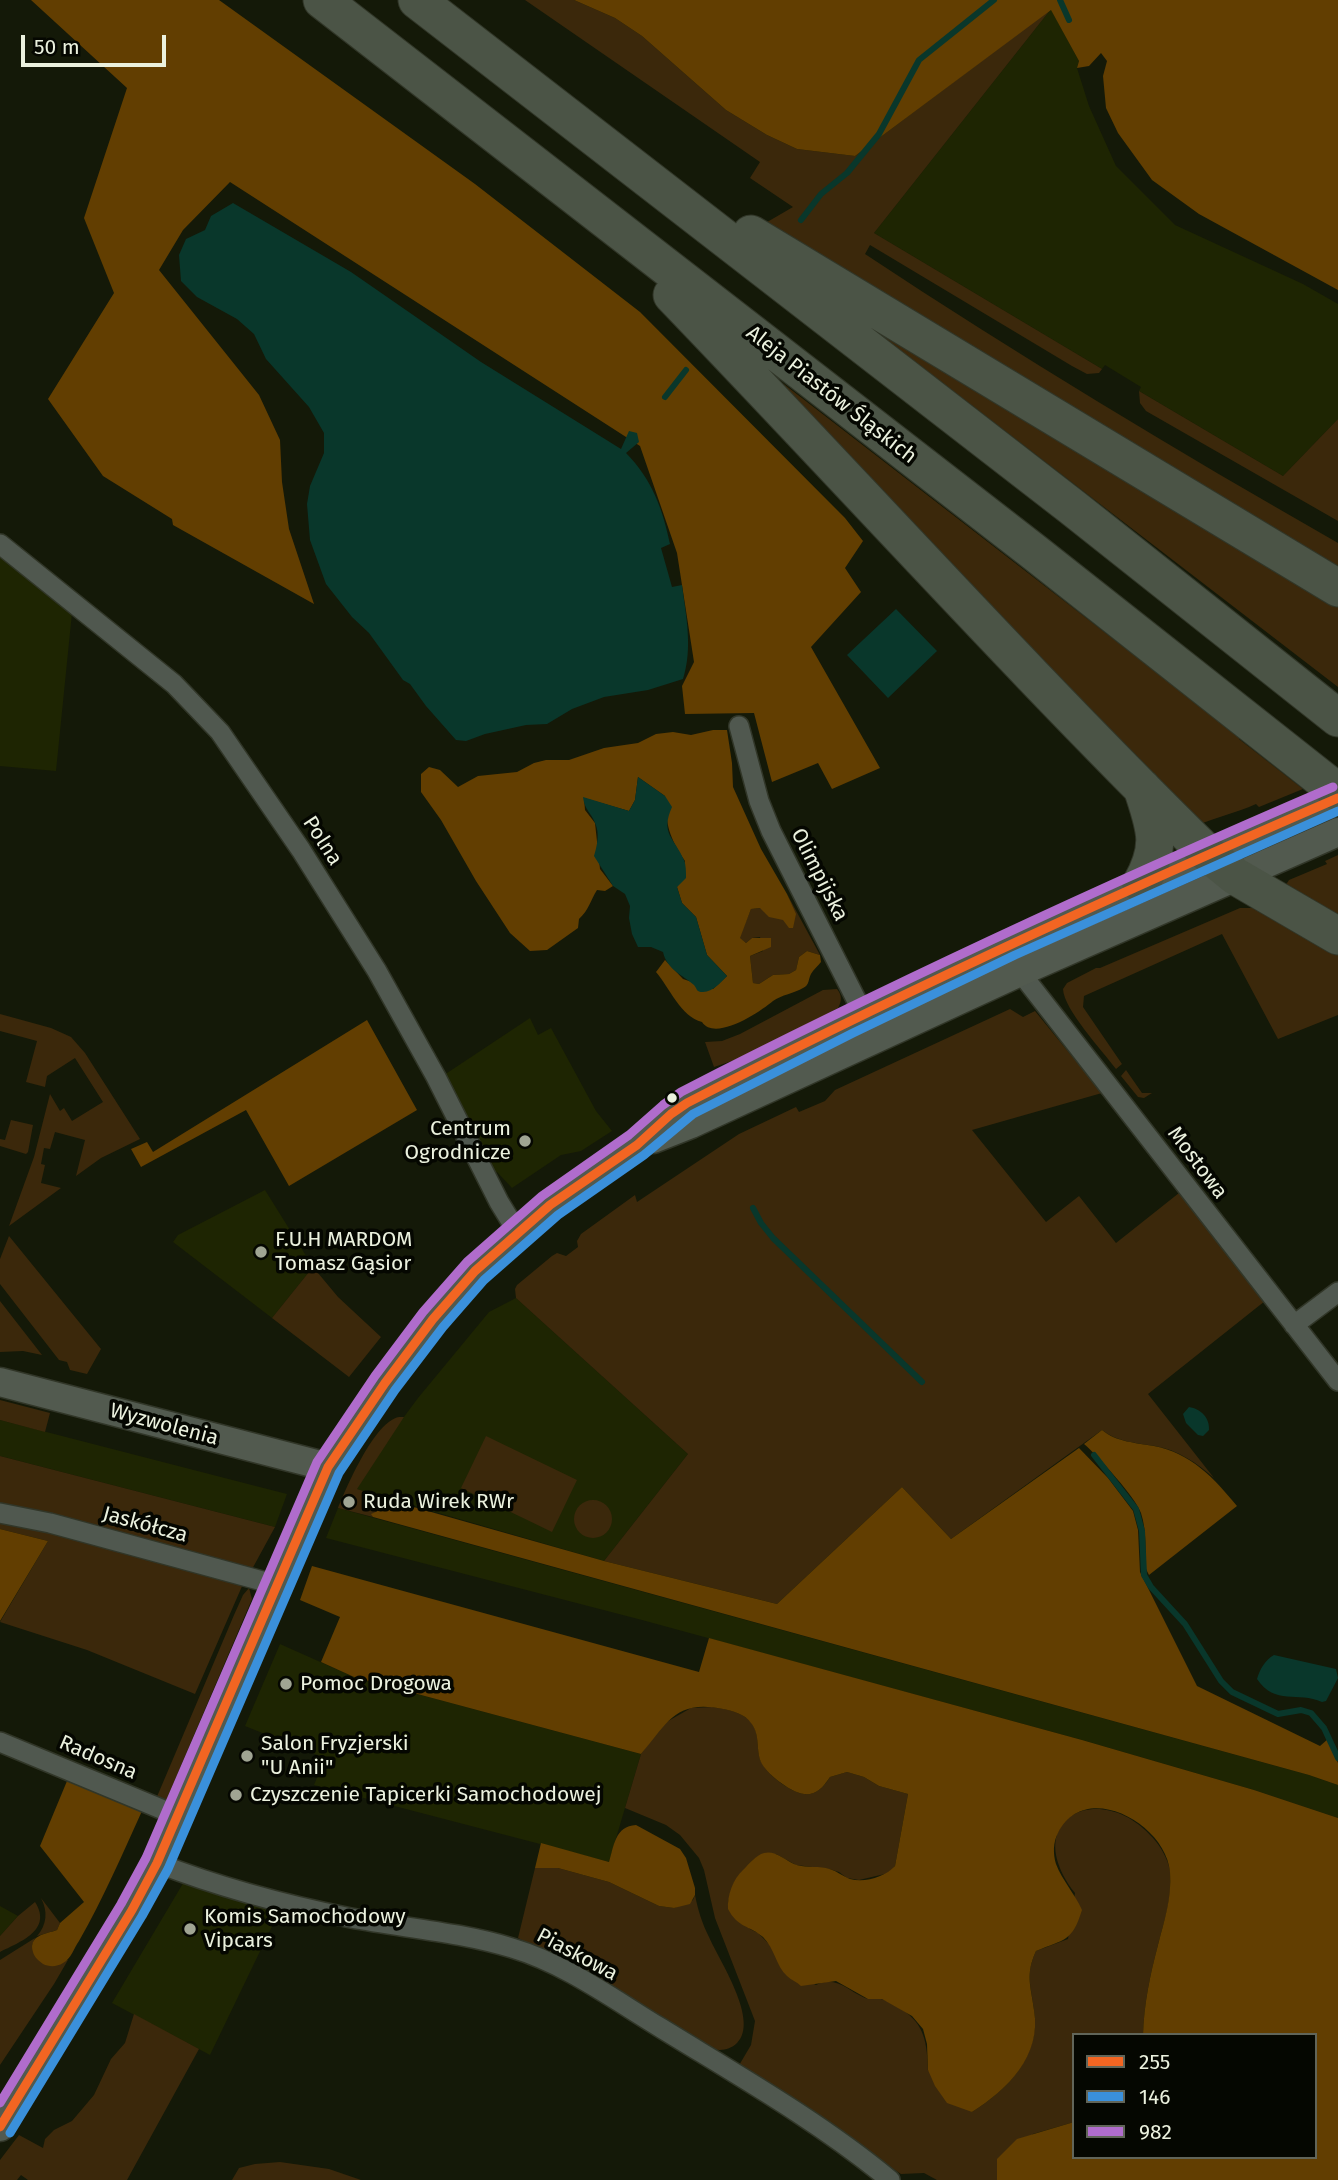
<!DOCTYPE html>
<html>
<head>
<meta charset="utf-8">
<style>
  body { margin:0 }
  #map { position:relative; width:1338px; height:2180px; overflow:hidden; background:#141908; font-family:"Fira Sans",sans-serif }
  canvas { display:block }
  .legend { position:absolute; left:1072px; top:2033px; width:245px; height:126px; box-sizing:border-box; background:#050701; border:2px solid #616559; margin:0; padding:9px 12px; list-style:none; font-size:21px; color:#ebf1de }
  .legend li { display:flex; align-items:center; gap:14px; height:35px }
  .legend b { width:35px; border:2px solid #616559 }
  .scale { position:absolute; left:21px; top:35px; width:145px; height:32px; box-sizing:border-box; border:4px solid #ebf1de; border-top:0; padding-left:9px; font-size:21px; line-height:24px; white-space:nowrap; color:#ebf1de; -webkit-text-stroke:5px #050701; paint-order:stroke }
</style>
</head>
<body>
<div id="map">
<canvas width="1338" height="2180"></canvas>
<ul class="legend">
<li><b style="height:9px;background:#f26522"></b>255</li>
<li><b style="height:9px;background:#3a90db"></b>146</li>
<li><b style="height:9px;background:#b06ccc"></b>982</li>
</ul>
<div class="scale">50 m</div>
</div>
<script>
const context = document.querySelector('canvas').getContext('2d');
context.lineJoin = 'round';
function fill(path, color) { context.fillStyle = color; context.fill(path, 'evenodd'); }
function strokePath(path, color, width, dash) { context.strokeStyle = color; context.lineWidth = width; context.lineCap = dash ? 'butt' : 'round'; context.setLineDash(dash || []); context.stroke(path); }
function drawText(font, color, halo, rows, align = 'center') {
  context.font = font + ' "Fira Sans",sans-serif'; context.lineWidth = 7; context.setLineDash([]); context.textBaseline = 'middle'; context.strokeStyle = halo; context.fillStyle = color; for (const [text, x, y, turn = 0] of rows) {
    context.save(); context.translate(x, y); context.rotate((+turn || 0) * Math.PI / 180); context.textAlign = isNaN(turn) ? turn : align; if (halo) context.strokeText(text, 0, 0); context.fillText(text, 0, 0); context.restore();
  }
}
const built = new Path2D(`
  M1051 9 1079 61 1077 68 1089 106 1116 166 1175 225 1303 284 1338 304V419L1283 476 1139 391 1141 387 1105 365 1102 369 874 233Z
  M0 554 72 613 56 771 0 766Z
  M530 1018 538 1035 551 1028 596 1111 612 1131 581 1151 561 1155 512 1188 497 1172 493 1173 444 1075Z
  M265 1190 313 1267 272 1318 173 1242 178 1235Z
  M516 1298 688 1454 604 1561 356 1489 389 1437 418 1398 489 1312Z
  M0 1420 248 1484 287 1494 275 1527 0 1456Z
  M338 1508 1309 1775 1338 1785V1818L1254 1790 1082 1740 642 1620 326 1538Z
  M280 1644 354 1677 641 1754 609 1862 314 1785 325 1758 245 1726Z
  M185 1880 278 1914 210 2055 112 2003Z
  M0 1906 18 1916 0 1936Z`);
const green = new Path2D(`
  M525 0H574L615 18 642 36 726 110 767 135 797 149 855 156 1051 9 874 233 1102 369 1099 373 1087 374 1072 366 870 245 865 254C1019 356 1177 451 1338 543V576L762 225 793 207 750 178 760 162Z
  M887 327 1338 600V687L892 344 881 335Z
  M776 378 1240 737 1239 739 1303 789 1259 807 1256 804C1236 813 1216 817 1196 826Z
  M1139 391 1283 476 1338 419V521L1146 411 1140 403Z
  M1338 855V925L1282 891 1289 880 1327 864 1325 861Z
  M1177 882 1176 889 895 1015 893 1013Z
  M787 894 820 955 807 951 799 957 796 970 789 974 773 975 759 984 753 983 750 956 763 951 760 937 752 938 746 943 739 938 751 909 760 908 795 914Z
  M1240 908H1258L1338 953V1015L1278 1039 1222 934 1084 996 1083 1007 1122 1064 1116 1069C1102 1050 1064 1010 1063 989L1067 983 1096 968H1100Z
  M837 989C842 995 842 1001 838 1008L750 1055 714 1067 705 1042 722 1041 740 1034 823 990Z
  M1010 1009 1023 1017 1035 1011 1102 1093 972 1130 1046 1222 1079 1196 1116 1243 1179 1193 1265 1301 1148 1394 1214 1478C1197 1463 1178 1450 1155 1446 1137 1443 1117 1442 1102 1430L951 1539 902 1487 777 1604 604 1561 688 1454 516 1298 515 1289 517 1285 552 1256 557 1253 566 1256 578 1247 577 1241 581 1234 635 1195 637 1202 739 1134 796 1107 799 1112 825 1101 835 1090Z
  M0 1014 51 1028 71 1037 85 1053 140 1139 101 1158 76 1176 85 1140 55 1132 50 1149 44 1148 41 1164 45 1165 41 1183 61 1188 9 1226 34 1157 50 1094 60 1111 64 1108 72 1121 103 1102 75 1058 47 1076 45 1087 26 1082 37 1041 0 1031Z
  M1126 1070 1142 1093H1152L1144 1098 1138 1097 1121 1076Z
  M11 1120 33 1125 28 1152 26 1154 0 1146V1139L5 1140Z
  M9 1236 101 1349 87 1374 70 1370 67 1362 59 1360 0 1284V1259Z
  M313 1267 338 1297 381 1337 349 1377 272 1318Z
  M0 1301 42 1355 23 1351 0 1352Z
  M0 1400 50 1413 45 1432 0 1420Z
  M399 1417H404L357 1489 403 1504 372 1514 373 1517 338 1508C347 1486 375 1421 399 1417Z
  M486 1436 577 1480 552 1532 461 1488Z
  M0 1456 275 1527 251 1571 0 1510Z
  M574 1519a19 19 0 1 1 38 0a19 19 0 1 1-38 0Z
  M0 1515 243 1584 195 1694 87 1650 0 1622 48 1541 0 1529Z
  M249 1588 252 1599 165 1803 156 1799 234 1615 243 1595Z
  M712 1707C725 1709 741 1711 751 1722 761 1734 755 1751 762 1763 768 1776 796 1797 810 1794 819 1792 825 1785 830 1777L847 1772 864 1777 879 1786 908 1794 895 1866 889 1873 859 1880 847 1878 839 1872 829 1869 796 1865 776 1854 754 1859 734 1883 728 1902 750 1929 758 1933 772 1947 781 1967 816 1985C836 1975 847 1990 865 1998 871 2000 876 1998 881 1999 888 2001 896 2005 901 2009 925 2024 927 2043 928 2070L972 2112C1007 2090 1041 2056 1034 2010 1031 1985 1025 1975 1036 1951L1068 1939 1075 1893C1017 1818 1101 1778 1153 1838 1161 1847 1168 1859 1170 1871 1173 1896 1164 1921 1158 1945 1150 1975 1144 2004 1143 2035H1074V2122L1033 2134 997 2172V2180H937L924 2173 901 2174 738 2067 751 2045 755 2021 715 1918 704 1870 699 1858 680 1835 666 1825 625 1808 641 1754 663 1724 691 1708Z
  M535 1868H558L609 1882 659 1906 674 1908 693 1900 695 1895C698 1910 702 1923 709 1937 719 1960 760 2021 737 2043 730 2050 721 2051 712 2049L558 1958 518 1938Z
  M41 1898 60 1923 57 1930 37 1936C47 1925 48 1911 41 1898Z
  M35 1902C53 1930 20 1942 0 1952V1936L18 1916Z
  M35 1938 32 1945 68 1960 72 1953 54 1984 0 2065V1960Z
  M134 2014 199 2049 127 2180H28L21 2175 17 2180H0V2160L19 2135 43 2148 45 2139 54 2130 72 2121 94 2095 111 2059 125 2043Z
  M280 2162 329 2169 361 2180H232L239 2168 255 2164Z`);
const forest = new Path2D(`
  M31 0H219L475 184 640 312 845 518 863 541 845 568 861 592 811 647 880 768 832 789 818 763 772 782 754 713 685 714 682 686 694 662 677 553 640 446 230 182 183 230 159 270 259 395 280 440 282 482 289 529 314 604 173 525 172 519 103 476 48 399 114 293 84 218 127 88Z
  M574 0H1338V290L1199 214 1152 180 1118 133 1106 108 1103 76 1107 61 1101 53 1089 66 1077 68 1079 61 1051 10 855 156 797 149 767 135 726 110 642 36 615 18Z
  M713 730H727L732 763 733 787 761 849 787 894 796 914 793 928H789L783 920 769 917 760 908 751 909 740 938 746 943 752 938H771V947L750 956 753 983 759 984 773 975 789 974 796 970 799 957 807 951 820 955 821 962C818 966 813 970 811 974 808 979 810 985 803 988 795 993 781 995 773 1001 760 1012 715 1042 702 1022 681 1017 669 987 656 972L665 960 683 979 713 989 727 976 707 955 696 917 682 903 677 887 685 861C669 837 666 825 665 796L638 777 635 800 629 811 584 798 585 810 595 823 600 869 613 886 605 891 597 890C590 901 589 910 579 919L578 928 547 950 530 951 510 933 476 881 441 820 421 792V774L429 767 440 770 458 787 478 776 517 772 534 763 546 760H569L604 748 638 743 656 734 673 732 691 735Z
  M367 1020 417 1110 289 1186 246 1110 141 1167 131 1149 147 1142 153 1152Z
  M1102 1430C1116 1442 1137 1443 1154 1446 1191 1453 1214 1478 1237 1506L1149 1575 1146 1569C1145 1550 1147 1532 1141 1513 1136 1498 1098 1456 1084 1444Z
  M1079 1448 1108 1478 1133 1511 1138 1530 1140 1572 1197 1686 1320 1746 1328 1739 1338 1763V1785L1309 1775 373 1517 371 1514 380 1510 403 1504 604 1561 777 1604 902 1487 951 1539Z
  M0 1529 48 1541 0 1621Z
  M312 1566 699 1672 709 1638 1082 1740 1254 1790 1338 1818V2180H997V2159L1017 2139 1074 2122V2157H1315V2035H1143C1144 2004 1150 1975 1158 1945 1164 1921 1172 1898 1170 1872 1166 1823 1084 1779 1058 1833 1053 1842 1053 1854 1056 1864 1062 1880 1075 1894 1082 1910 1072 1942 1065 1939 1036 1951 1025 1975 1031 1986 1034 2010 1042 2056 1007 2090 972 2112L947 2103 935 2086 928 2070 927 2044 923 2029 912 2016 882 1999H868L836 1981 801 1986C797 1982 791 1980 787 1976 776 1966 775 1949 763 1937 749 1925 738 1928 728 1909 727 1896 733 1879 743 1870 749 1864 756 1855 764 1853 775 1850 785 1860 794 1864 803 1868 816 1866 826 1868 836 1870 842 1876 850 1879 865 1883 885 1877 895 1866L908 1794 879 1786 864 1777 847 1772 830 1777C825 1784 820 1792 810 1794 796 1797 769 1776 762 1764 755 1751 761 1735 751 1723 745 1714 733 1711 723 1709 675 1699 667 1724 641 1754L354 1677 321 1662 340 1617 300 1600Z
  M67 1781 142 1811C122 1855 103 1899 79 1941 74 1948 71 1959 63 1963 57 1967 49 1967 43 1964 39 1961 34 1957 33 1952 28 1935 46 1934 57 1930L60 1923 84 1902 40 1846Z
  M636 1825 680 1849 686 1858 695 1888V1895L690 1904 674 1908 659 1906 609 1882 558 1868H535L541 1843 609 1862C614 1846 615 1826 636 1825Z`);
const water = new Path2D(`
  M233 203 351 272 481 362 621 449 629 431 637 433 639 442 626 453C652 479 663 510 670 544L661 548 672 587 682 585C686 616 693 648 683 679L648 690 604 697 572 709 547 724 526 725 485 734 466 741 456 740 426 706 410 684 403 680 369 633 352 617 326 584 310 540 307 504 310 486 324 453V433L309 407 266 359 254 334 237 319 197 297 181 281 179 255 186 239 205 230 211 216Z
  M896 609 937 651 888 698 847 655Z
  M638 777 665 796 672 807C660 834 674 837 684 860 686 865 686 872 686 878L677 887 682 903 696 917 707 955 727 976C721 982 713 992 703 992 696 992 698 990 694 985 683 975 667 970 663 952L651 947H638L632 934 629 918 630 906 625 894 613 886 594 856C597 846 600 833 595 823 591 812 585 811 583 797L629 811 635 800Z
  M1189 1407C1201 1409 1210 1418 1209 1430L1203 1436 1198 1435 1186 1423 1183 1414Z
  M1274 1655 1336 1669 1338 1678 1326 1701 1322 1702C1298 1691 1275 1706 1257 1679 1260 1669 1265 1660 1274 1655Z`);
const stream = new Path2D(`
  M1060 0 1069 20
  M801 220 821 194 847 173 879 134 919 60 994 0
  M665 397 686 370
  M753 1208 761 1223 773 1238 922 1382
  M1094 1455 1136 1509 1142 1531 1144 1575 1151 1587 1185 1624 1221 1681 1232 1692 1278 1714 1301 1710 1311 1713 1324 1728 1338 1758`);
const street = new Path2D(`
  M0 544 174 684 220 732 301 850 377 971 436 1077 499 1202 518 1233
  M739 726 759 801 771 831 869 1025
  M1020 972 1338 1381
  M1294 1325 1338 1292
  M0 1513 50 1523 277 1585
  M0 1742 178 1816
  M157 1863C219 1887 286 1905 351 1918 404 1928 460 1932 512 1948 566 1964 613 1999 661 2028 739 2076 820 2122 890 2180`);
const secondary = new Path2D(`
  M653 1139 691 1124 1020 972 1338 832
  M0 1382 328 1467
  M0 2127 132 1910 157 1863 328 1467 385 1383 433 1319 475 1271 550 1205 637 1145 671 1114 687 1103C900 992 1117 892 1338 798`);
const highway = new Path2D(`
  M322 0 1034 552 1338 792
  M417 0 1072 507 1338 718
  M751 234 1338 588
  M672 295C851 481 1024 673 1208 854L1235 876 1338 936
  M1141 884C1163 845 1155 828 1142 788`);
const bus1 = new Path2D(`
  M0 2127 132 1910 157 1863 328 1467 385 1383 433 1319 475 1271 550 1205 637 1145 671 1114 687 1103C900 993 1118 893 1338 798`);
const bus2 = new Path2D(`
  M10 2133 142 1916 168 1869 339 1473 395 1390 443 1327 484 1280 558 1215 644 1155 693 1114 853 1033 1015 955 1338 811`);
const bus3 = new Path2D(`
  M0 2103 121 1904 146 1858 317 1462 375 1376 423 1312 467 1262 542 1196 629 1135 663 1105 681 1092C895 982 1112 882 1333 787`);
const markers = [
  [672,1098,6,"#ebf1de"],
  [525,1141,7,"#a0a593"],
  [261,1252,7,"#a0a593"],
  [349,1502,7,"#a0a593"],
  [286,1684,7,"#a0a593"],
  [247,1756,7,"#a0a593"],
  [236,1795,7,"#a0a593"],
  [190,1929,7,"#a0a593"]
];
const streetNames = [
  ["Aleja Piastów Śląskich",831,395,38],
  ["Polna",322,841,57],
  ["Olimpijska",819,875,63],
  ["Mostowa",1197,1163,53],
  ["Wyzwolenia",164,1425,15],
  ["Jaskółcza",145,1525,15],
  ["Radosna",98,1758,23],
  ["Piaskowa",577,1955,28]
];
const poiNames = [
  ["Centrum",511,1129,"right"],
  ["Ogrodnicze",511,1153,"right"],
  ["F.U.H MARDOM",275,1240],
  ["Tomasz Gąsior",275,1264],
  ["Ruda Wirek RWr",363,1502],
  ["Pomoc Drogowa",300,1684],
  ["Salon Fryzjerski",261,1744],
  ["\"U Anii\"",261,1768],
  ["Czyszczenie Tapicerki Samochodowej",250,1795],
  ["Komis Samochodowy",204,1917],
  ["Vipcars",204,1941]
];
fill(built, '#1e2502');
fill(green, '#3b280b');
fill(forest, '#623e01');
fill(water, '#09372b');
strokePath(stream, '#09372b', 6);
strokePath(street, '#313628', 22);
strokePath(secondary, '#313628', 31);
strokePath(highway, '#313628', 39);
strokePath(street, '#50584f', 19);
strokePath(secondary, '#525a4f', 28);
strokePath(highway, '#4b5446', 37);
strokePath(bus1, '#f26522', 9);
strokePath(bus2, '#3a90db', 9);
strokePath(bus3, '#b06ccc', 9);
for (const [x, y, r, color] of markers) { const dot = new Path2D(); dot.arc(x, y, r, 0, 2 * Math.PI); context.fillStyle = color; context.fill(dot); strokePath(dot, '#050701', 2.5); }
drawText('21px', '#ebf1de', '#050701', streetNames);
drawText('21px', '#ebf1de', '#050701', poiNames, 'left');
</script>
</body>
</html>
